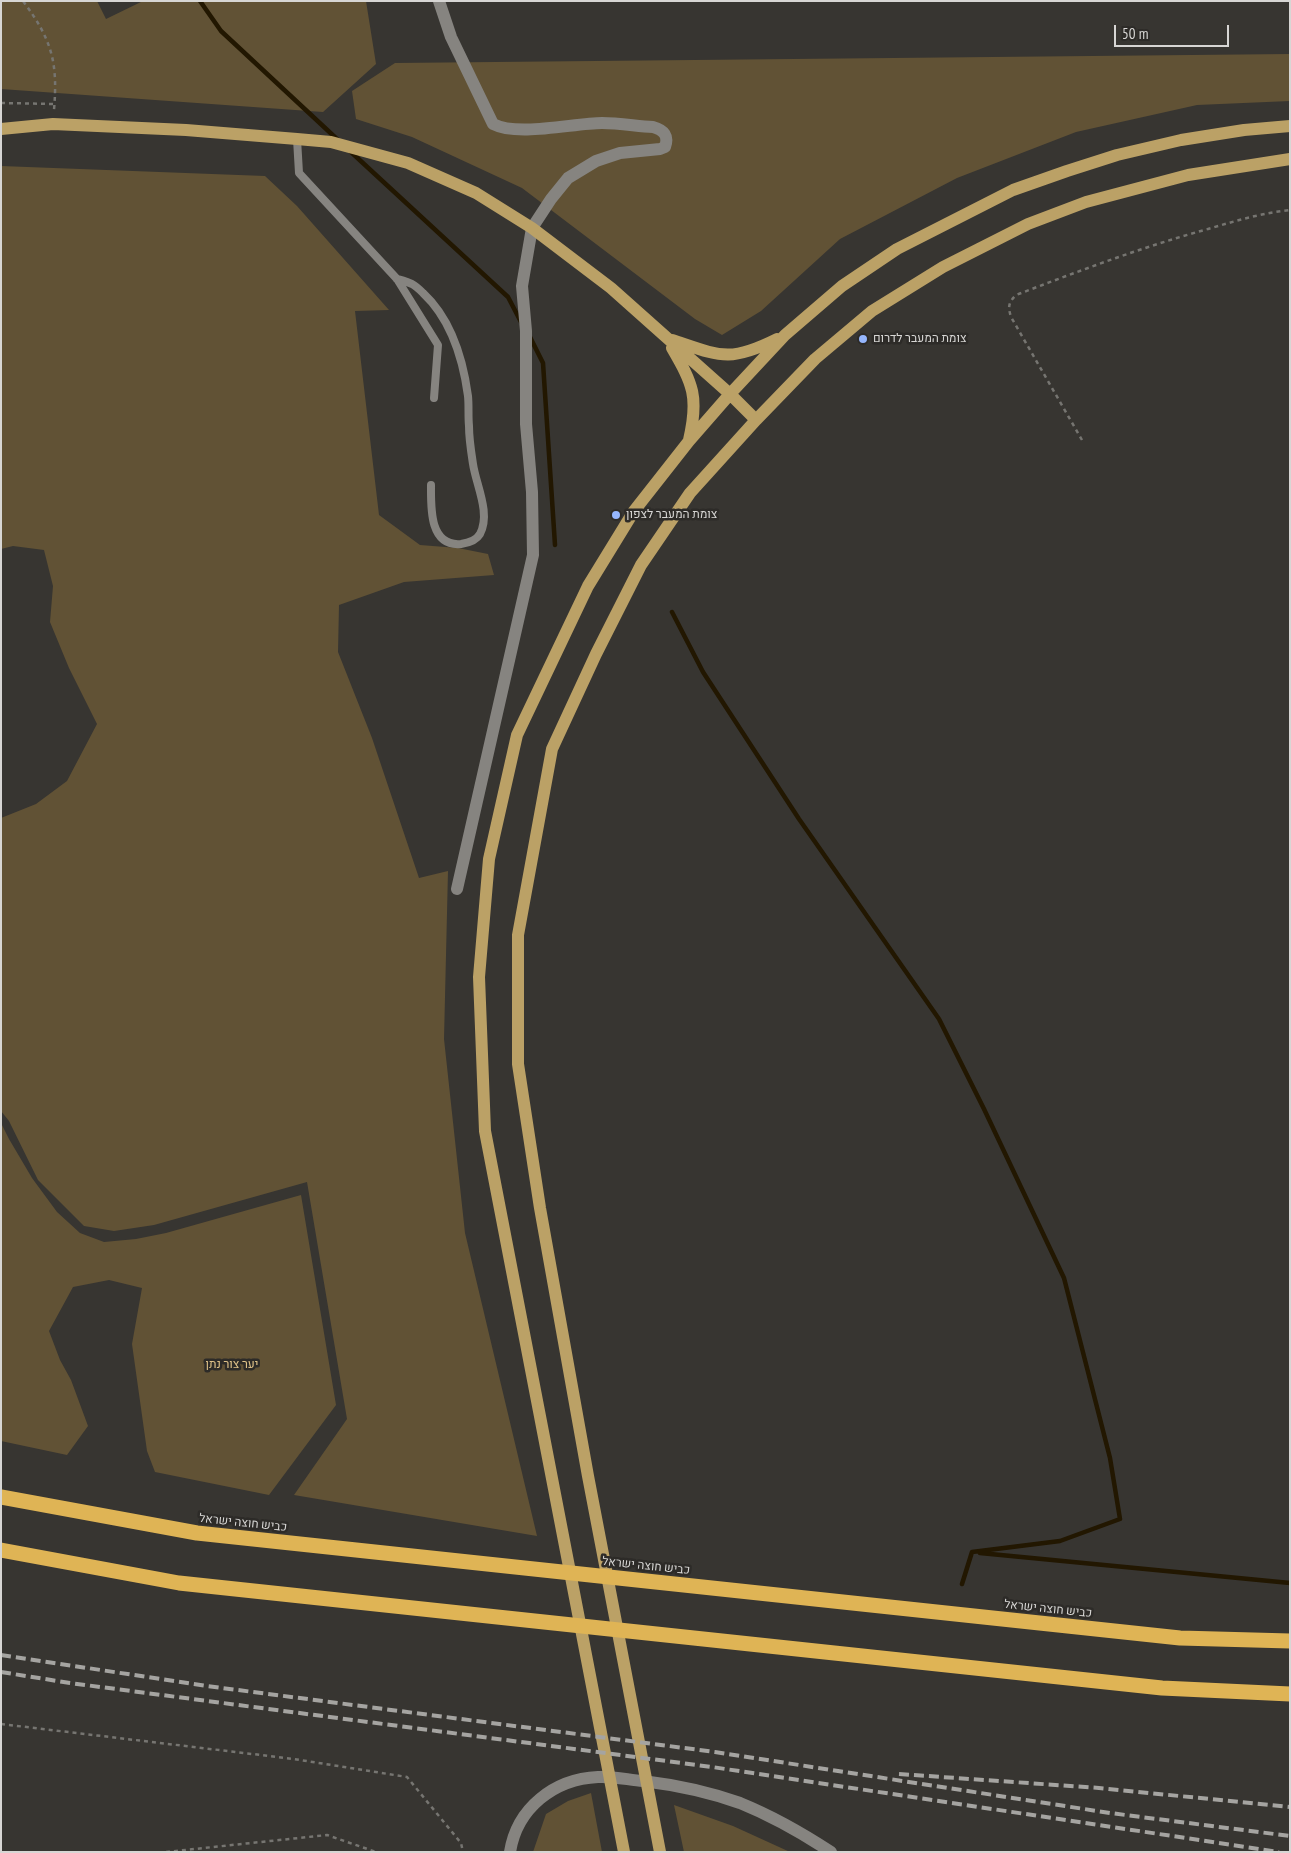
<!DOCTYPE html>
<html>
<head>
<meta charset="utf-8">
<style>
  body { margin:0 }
  #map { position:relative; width:1291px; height:1853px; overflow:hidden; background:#373531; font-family:"PT Sans Narrow",sans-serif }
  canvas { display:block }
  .frame { position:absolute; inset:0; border:2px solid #d7d6d4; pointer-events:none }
  .scale { position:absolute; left:1114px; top:25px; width:115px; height:22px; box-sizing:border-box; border:2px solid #d7d6d4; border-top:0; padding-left:6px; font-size:15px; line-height:18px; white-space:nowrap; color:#d7d6d4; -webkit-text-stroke:4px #2d2b28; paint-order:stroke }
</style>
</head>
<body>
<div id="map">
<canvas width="1291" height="1853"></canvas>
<div class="frame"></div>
<div class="scale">50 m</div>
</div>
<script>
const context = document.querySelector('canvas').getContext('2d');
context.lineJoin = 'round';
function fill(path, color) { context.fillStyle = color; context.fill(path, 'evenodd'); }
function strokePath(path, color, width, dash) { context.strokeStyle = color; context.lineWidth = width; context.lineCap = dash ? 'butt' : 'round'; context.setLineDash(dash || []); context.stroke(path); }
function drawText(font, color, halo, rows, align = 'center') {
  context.font = font + ' "PT Sans Narrow",Heebo,sans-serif'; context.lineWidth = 5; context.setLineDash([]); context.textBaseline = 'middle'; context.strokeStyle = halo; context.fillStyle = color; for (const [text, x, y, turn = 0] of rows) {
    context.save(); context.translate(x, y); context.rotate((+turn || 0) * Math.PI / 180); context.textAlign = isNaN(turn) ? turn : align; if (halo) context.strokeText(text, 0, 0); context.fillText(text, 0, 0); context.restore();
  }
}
const green = new Path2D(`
  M1 1H97L106 19 143 1H366L376 64 323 112 1 89Z
  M1290 54V101L1197 105 1076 132 957 178 840 239 761 311 722 335 695 319 522 188 412 137 356 119 352 91 395 63Z
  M1 166 265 176 297 206 389 310 355 311 379 515 420 545 458 548 488 554 494 575 404 582 339 605 338 652 372 738 419 878 448 871 444 1039 465 1233 537 1536 294 1495 347 1419 307 1182 154 1225 114 1231 84 1226 38 1180 9 1121 1 1111V818L36 804 67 781 97 724 69 668 50 622 53 586 44 550 13 546 1 549Z
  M1 1123 9 1139 32 1178 57 1212 80 1233 104 1242 136 1239 166 1233 301 1195 336 1405 269 1495 155 1472 147 1451 132 1344 142 1288 109 1280 73 1287 49 1331 60 1360 71 1380 88 1426 67 1455 1 1441Z
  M591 1793 602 1852H533L546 1814 568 1801Z
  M674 1805 733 1826 790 1852H684Z`);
const stream = new Path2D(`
  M200 1 221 31 338 140
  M351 152 508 297 521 322
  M530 337 543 363 555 545
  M672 612 703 672 799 819 939 1019 984 1109 1064 1278 1110 1458 1120 1519 1060 1541 972 1552 962 1584
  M980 1553 1290 1583`);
const path = new Path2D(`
  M23 1C52 40 58 62 54 110
  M1 103 55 104
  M1082 440 1011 317C1008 307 1008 303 1016 295 1079 271 1142 247 1208 229 1235 221 1262 213 1290 210
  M1 1724 294 1759 407 1777 461 1843 463 1852
  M166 1852 327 1835 376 1852`);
const lane = new Path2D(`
  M297 139 299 173 397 279 438 345 434 398
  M397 279C402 280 407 282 412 284 416 286 420 290 423 293 451 319 463 359 468 396 469 406 468 416 469 426 469 439 471 451 473 464 476 485 491 513 480 534 476 541 468 543 461 544 429 547 431 507 431 485`);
const street = new Path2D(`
  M439 1 451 37 493 124C518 137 574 123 602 123 619 123 636 126 653 127 664 130 669 136 665 147L660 149 620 153 596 161 568 178 551 199 532 228 522 286 526 331V424L532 492 533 555 457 889`);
const secondary = new Path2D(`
  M510 1852C517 1808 554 1779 598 1777 613 1776 629 1780 643 1781 676 1785 709 1792 740 1803 772 1816 802 1833 831 1852`);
const primary = new Path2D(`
  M1 129 53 124 186 130 297 139 331 142 408 163 476 193 532 228 611 288 730 394 756 420
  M672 340C720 356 729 363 777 339
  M672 348C693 384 699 397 689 440
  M624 1852 485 1131 479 977 489 859 517 735 588 586 634 511 689 441 730 394 785 335 842 286 897 249 1013 190 1067 171 1117 155 1181 140 1244 130 1290 126
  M660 1852 588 1476 540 1208 518 1064V935L552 749 596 654 641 565 690 493 756 420 815 359 872 311 943 267 1028 224 1086 202 1188 175 1290 159`);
const highway = new Path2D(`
  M1 1497 197 1533 1180 1638 1290 1641
  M1 1550 179 1583 1162 1688 1290 1694`);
const rail = new Path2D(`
  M1 1655 207 1686 715 1752 1110 1813 1290 1836
  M1 1672 70 1683 712 1767 1279 1852
  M899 1774 1099 1788 1290 1807`);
const markers = [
  [863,339,5,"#95b6fd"],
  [616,515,5,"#95b6fd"]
];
const poiNames = [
  ["צומת המעבר לדרום",873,339],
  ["צומת המעבר לצפון",626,515]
];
const parkNames = [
  ["יער צור נתן",232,1365]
];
const streetNames = [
  ["כביש חוצה ישראל",243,1523,6],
  ["כביש חוצה ישראל",646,1566,6],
  ["כביש חוצה ישראל",1048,1609,6]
];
fill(green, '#615235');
strokePath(stream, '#221701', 4.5);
strokePath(path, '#767571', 2.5, [4, 4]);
strokePath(lane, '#868480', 8);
strokePath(street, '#868480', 12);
strokePath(secondary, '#868480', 12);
strokePath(primary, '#bba166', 12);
strokePath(highway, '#dfb455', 15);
strokePath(rail, '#a5a4a1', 4, [10, 5]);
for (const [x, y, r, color] of markers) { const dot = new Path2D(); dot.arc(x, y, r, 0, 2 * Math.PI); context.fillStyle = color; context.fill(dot); strokePath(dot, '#2d2b28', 2); }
drawText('12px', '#d7d6d4', '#2d2b28', poiNames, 'left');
drawText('12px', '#dfc288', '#2d2b28', parkNames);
drawText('12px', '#d7d6d4', '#2d2b28', streetNames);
</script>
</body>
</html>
